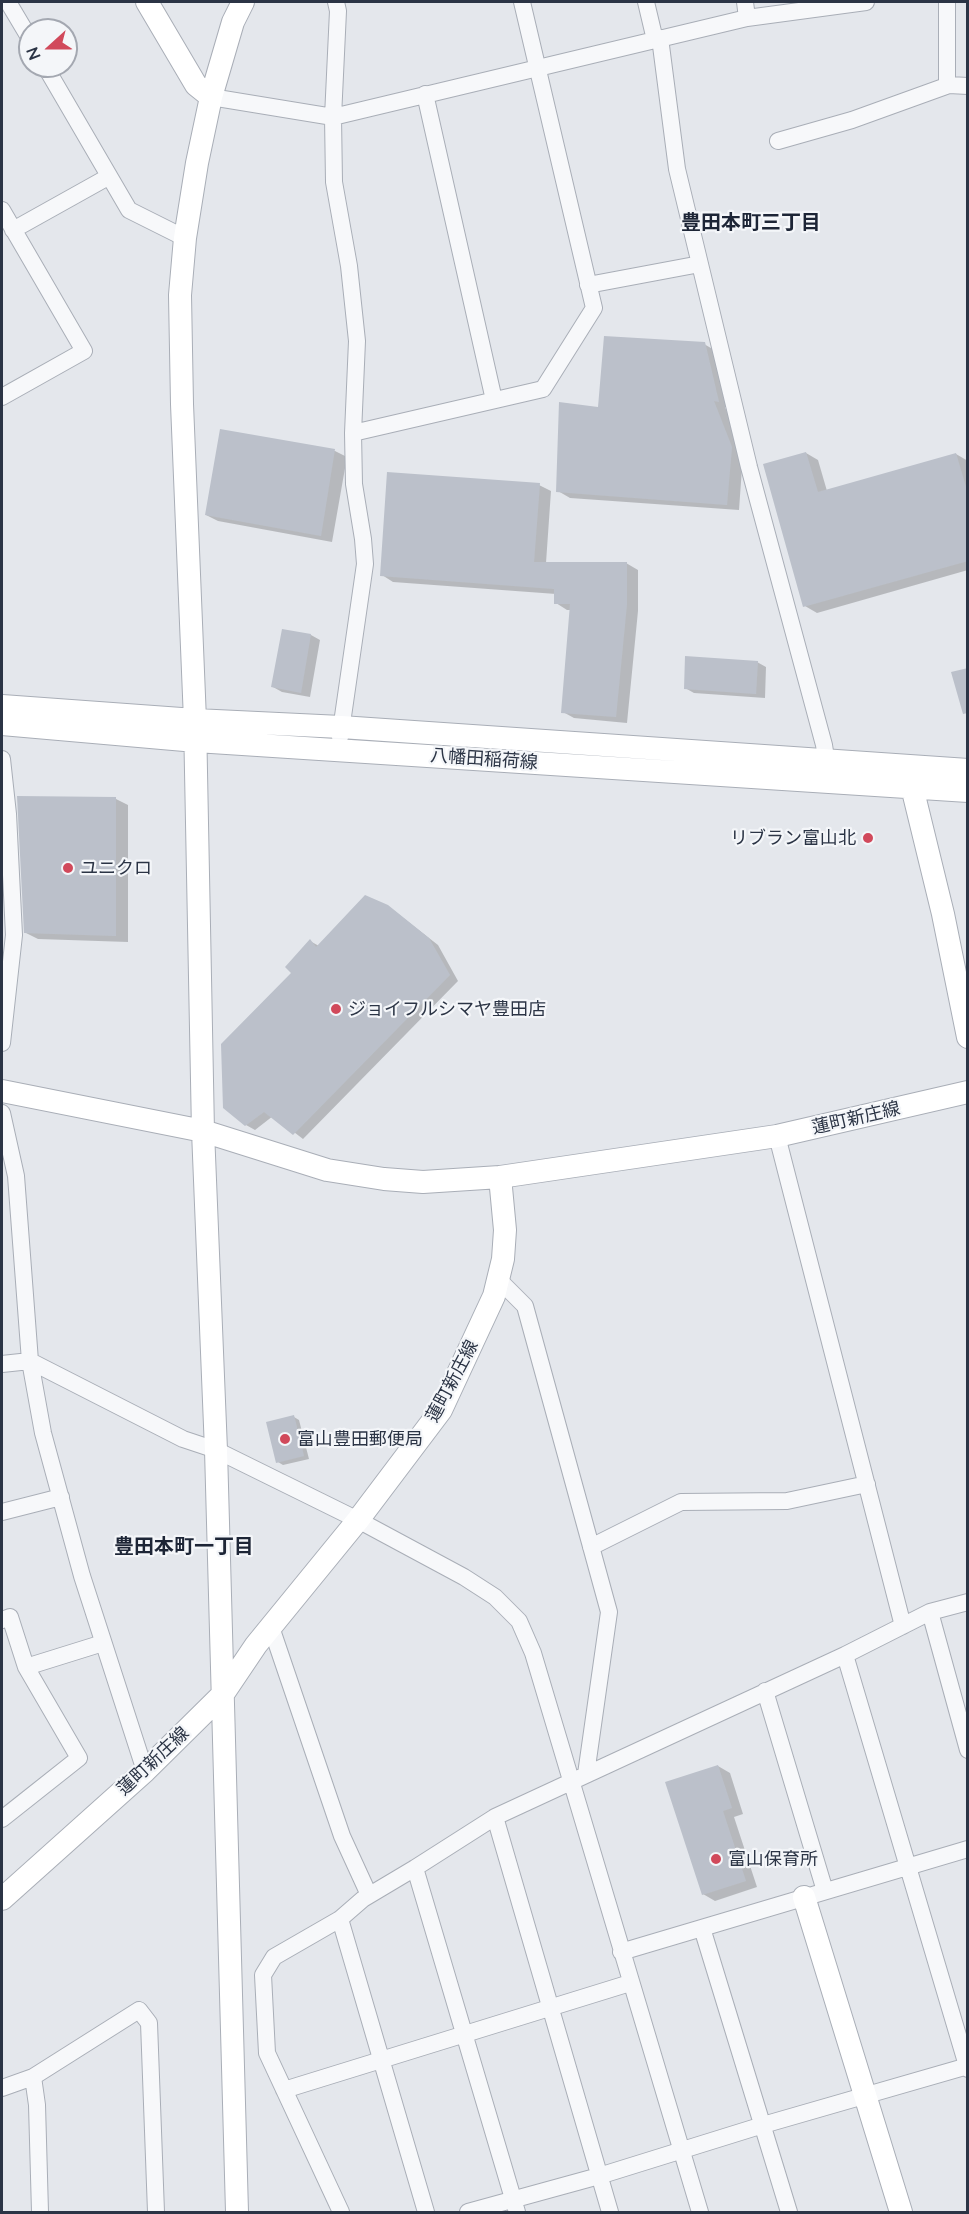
<!DOCTYPE html>
<html>
<head>
<meta charset="utf-8">
<style>
  body { margin:0 }
  #map { position:relative; width:969px; height:2214px; overflow:hidden; background:#e4e7ec; font-family:Lato,sans-serif }
  canvas { display:block }
  .frame { position:absolute; inset:0; border:3px solid #2b3445; pointer-events:none }
  .north { position:absolute; left:18px; top:18px; width:60px; height:60px; box-sizing:border-box; background:#f4f6f9; border:2px solid #a4a8b1; border-radius:50%; rotate:249deg; font-size:16px; font-weight:700; line-height:24px; text-align:center; color:#2b3445 }
  .north::after { content:''; display:block; margin:auto; width:21px; height:27px; background:#d1495b; clip-path:polygon(50% 0,100% 100%,50% 72%,0 100%) }
</style>
</head>
<body>
<div id="map">
<canvas width="969" height="2214"></canvas>
<div class="frame"></div>
<div class="north">N</div>
</div>
<script>
const context = document.querySelector('canvas').getContext('2d');
context.lineJoin = 'round';
function fill(path, color) { context.fillStyle = color; context.fill(path, 'evenodd'); }
function strokePath(path, color, width, dash) { context.strokeStyle = color; context.lineWidth = width; context.lineCap = dash ? 'butt' : 'round'; context.setLineDash(dash || []); context.stroke(path); }
function drawText(font, color, halo, rows, align = 'center') {
  context.font = font + ' Lato,"Noto Sans JP",sans-serif'; context.lineWidth = 4.5; context.setLineDash([]); context.textBaseline = 'middle'; context.strokeStyle = halo; context.fillStyle = color; for (const [text, x, y, turn = 0] of rows) {
    context.save(); context.translate(x, y); context.rotate((+turn || 0) * Math.PI / 180); context.textAlign = isNaN(turn) ? turn : align; if (halo) context.strokeText(text, 0, 0); context.fillText(text, 0, 0); context.restore();
  }
}
const shadow = new Path2D(`
  M704 344 716 351 730 408 725 407 743 454 739 510 570 498 558 491 600 408Z
  M221 431 335 451 347 457 332 542 218 521 206 515Z
  M806 453 818 460 827 491 956 454 968 461V570L817 613 805 606Z
  M539 485 551 491 546 563H626L638 570V611L627 723 574 718 563 712 571 610H567L556 603V594L393 582 382 575Z
  M283 631 311 635 320 640 310 697 282 692 273 687Z
  M757 662 766 667 765 698 694 693 685 688Z
  M18 798 116 799 128 805V942L38 939 26 933Z
  M388 906 438 945 458 981 303 1139 273 1116 255 1130 246 1125 294 973 310 941 319 946Z
  M294 1417 299 1420 309 1459 283 1465 278 1462Z
  M718 1766 730 1773 743 1814 734 1817 757 1887 715 1901 703 1894Z`);
const building = new Path2D(`
  M604 336 705 342 719 402 714 401 732 447 727 505 556 492 559 402 598 407Z
  M220 429 335 449 321 536 205 515Z
  M806 452 818 492 956 453 968 494V561L803 607 763 464Z
  M387 472 540 483 534 562H627V604L616 717 561 713 570 604H554V589L380 576Z
  M282 629 311 634 301 693 271 687Z
  M685 656 758 661 756 694 684 689Z
  M968 668V713L963 714 951 672Z
  M17 796 116 797V936L24 933Z
  M365 895 388 905 429 938 450 975 293 1135 264 1112 245 1126 223 1108 221 1044 291 973 285 967 310 939 316 947Z
  M294 1415 304 1456 276 1463 266 1422Z
  M718 1765 732 1808 723 1811 746 1881 702 1895 665 1782Z`);
const street = new Path2D(`
  M8 2 30 39
  M336 2 338 11 333 117 334 182 349 266 357 341 353 433 354 484 363 539 365 564 340 737
  M646 2 655 40
  M745 2 747 18
  M947 2V81L949 85 968 86
  M660 38 677 169 749 467 824 745 828 771
  M45 66 129 210 185 238
  M425 94 494 400
  M211 97 333 117 747 18 866 2
  M778 141 852 120 949 85
  M2 210 84 351 2 397
  M13 230 108 177
  M588 285 700 264
  M353 433 543 389 594 308 522 2
  M2 759 8 814 14 935 2 1043
  M2 1113 16 1176 30 1361 43 1433 82 1576 145 1771
  M777 1136 903 1626
  M498 1279 525 1306 609 1612 586 1774
  M2 1364 30 1361 183 1439 216 1450 358 1520 464 1577 495 1597 519 1621 533 1653 700 2212
  M2 1512 61 1497
  M591 1547 681 1502 787 1501 867 1484
  M930 1612 968 1750
  M2 1620 10 1617 26 1667 79 1758 2 1819
  M271 1627 342 1836 369 1895
  M845 1655 968 2069
  M26 1667 103 1643
  M765 1691 825 1891
  M495 1817 610 2212
  M415 1868 517 2212
  M340 1919 426 2212
  M702 1928 789 2212
  M621 1952 968 1849
  M2 2088 33 2077
  M284 2090 630 1983
  M40 2212 37 2105 33 2077 139 2010 149 2023 156 2212
  M341 2212 267 2053 263 1975 274 1957 340 1919 363 1899 415 1868 495 1817 845 1655 930 1612 968 1602
  M468 2212 599 2176 763 2125 968 2066`);
const secondary = new Path2D(`
  M147 2 196 85 211 97
  M2 706 195 720 341 727 968 770
  M2 724 196 741 968 791
  M913 773 912 787 943 914 968 1037
  M2 1091 203 1131 327 1170 384 1179 423 1182 500 1177
  M804 1897 901 2212
  M2 1899 145 1771 223 1694 256 1645 358 1520 441 1410 494 1296 503 1259 505 1230 500 1177 777 1136 968 1092
  M237 2212 216 1450 203 1131 195 720 182 404 180 295 185 238 197 163 211 97 233 22 243 2`);
const markers = [
  [868,838,6,"#d1495b"],
  [68,868,6,"#d1495b"],
  [336,1009,6,"#d1495b"],
  [285,1439,6,"#d1495b"],
  [716,1859,6,"#d1495b"]
];
const streetNames = [
  ["八幡田稲荷線",484,759,4],
  ["蓮町新庄線",856,1118,-13],
  ["蓮町新庄線",452,1381,-62],
  ["蓮町新庄線",153,1761,-43]
];
const poiNames = [
  ["リブラン富山北",856,838,"right"],
  ["ユニクロ",80,868],
  ["ジョイフルシマヤ豊田店",348,1009],
  ["富山豊田郵便局",297,1439],
  ["富山保育所",728,1859]
];
const neighbourhoodNames = [
  ["豊田本町三丁目",751,223],
  ["豊田本町一丁目",184,1547]
];
fill(shadow, '#0003');
fill(building, '#bbc0ca');
strokePath(street, '#a9aeb7', 18);
strokePath(secondary, '#a9aeb7', 24);
strokePath(street, '#f7f8fa', 16);
strokePath(secondary, '#fff', 22);
for (const [x, y, r, color] of markers) { const dot = new Path2D(); dot.arc(x, y, r, 0, 2 * Math.PI); context.fillStyle = color; context.fill(dot); strokePath(dot, '#f4f6f9', 2); }
drawText('18px', '#2b3445', '#f4f6f9', streetNames);
drawText('18px', '#2b3445', '#f4f6f9', poiNames, 'left');
drawText('bold 20px', '#1d2536', '#f4f6f9', neighbourhoodNames);
</script>
</body>
</html>
